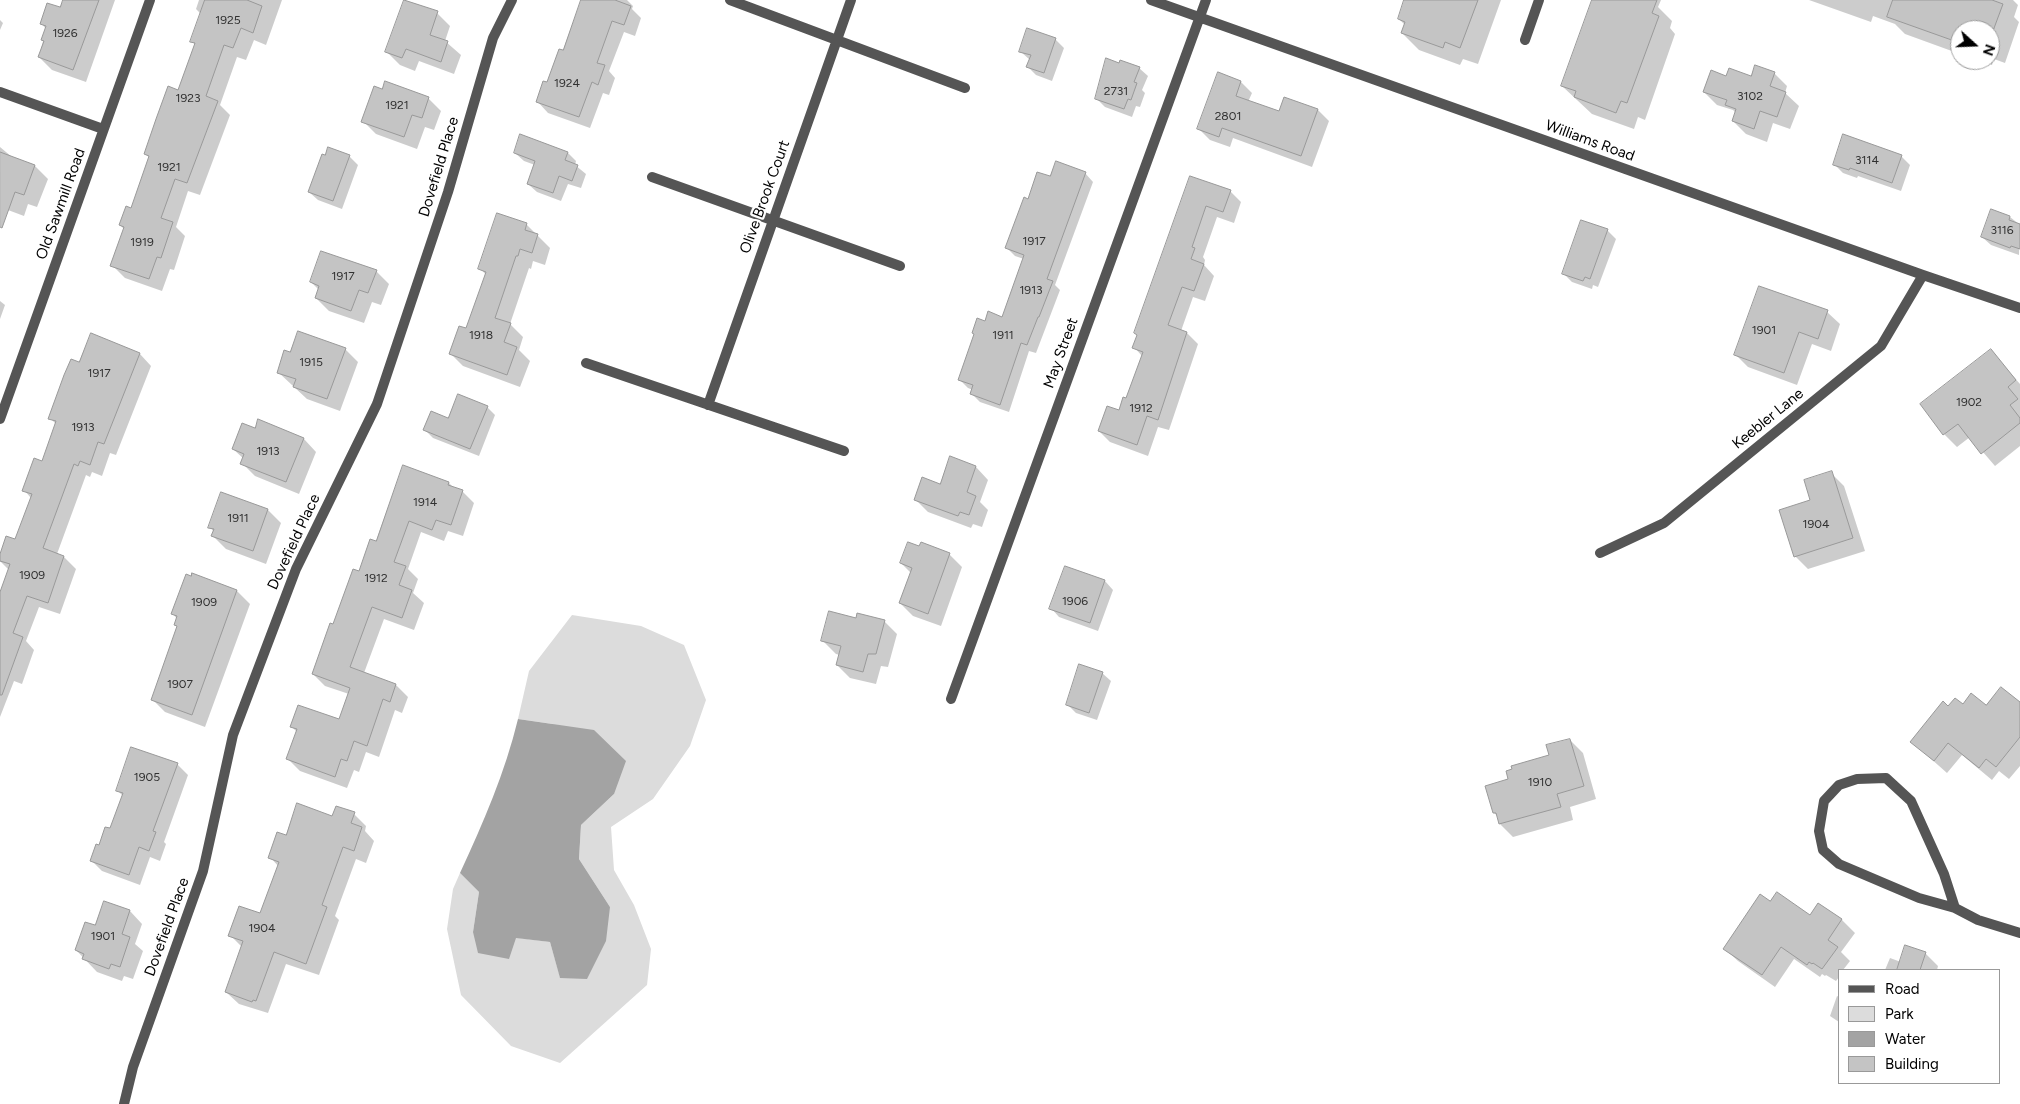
<!DOCTYPE html>
<html>
<head>
<meta charset="utf-8">
<style>
  body { margin:0 }
  #map { position:relative; width:2020px; height:1104px; overflow:hidden; background:#fff; font-family:Figtree,sans-serif }
  canvas { display:block }
  .legend { position:absolute; left:1838px; top:969px; width:162px; height:115px; box-sizing:border-box; background:#fff; border:1px solid #999; margin:0; padding:6px 9px; list-style:none; font-size:15px; color:#000 }
  .legend li { display:flex; align-items:center; gap:10px; height:25px }
  .legend b { width:25px; border:1px solid #999 }
  .north { position:absolute; left:1950px; top:20px; width:50px; height:50px; box-sizing:border-box; background:#fff; border:1px solid #999; border-radius:50%; rotate:110deg; font-size:14px; font-weight:700; line-height:20px; text-align:center; color:#000 }
  .north::after { content:''; display:block; margin:auto; width:18px; height:22px; background:#000; clip-path:polygon(50% 0,100% 100%,50% 72%,0 100%) }
</style>
</head>
<body>
<div id="map">
<canvas width="2020" height="1104"></canvas>
<ul class="legend">
<li><b style="height:6px;background:#555"></b>Road</li>
<li><b style="height:14px;background:#dcdcdc"></b>Park</li>
<li><b style="height:14px;background:#a3a3a3"></b>Water</li>
<li><b style="height:14px;background:#c4c4c4"></b>Building</li>
</ul>
<div class="north">N</div>
</div>
<script>
const context = document.querySelector('canvas').getContext('2d');
context.lineJoin = 'round';
function fill(path, color) { context.fillStyle = color; context.fill(path, 'evenodd'); }
function strokePath(path, color, width, dash) { context.strokeStyle = color; context.lineWidth = width; context.lineCap = dash ? 'butt' : 'round'; context.setLineDash(dash || []); context.stroke(path); }
function drawText(font, color, halo, rows, align = 'center') {
  context.font = font + ' Figtree,sans-serif'; context.lineWidth = 4.5; context.setLineDash([]); context.textBaseline = 'middle'; context.strokeStyle = halo; context.fillStyle = color; for (const [text, x, y, turn = 0] of rows) {
    context.save(); context.translate(x, y); context.rotate((+turn || 0) * Math.PI / 180); context.textAlign = isNaN(turn) ? turn : align; if (halo) context.strokeText(text, 0, 0); context.fillText(text, 0, 0); context.restore();
  }
}
const green = new Path2D(`
  M572 615 641 626 684 645 706 700 690 746 653 799 611 827 614 870 634 905 651 949 647 985 560 1063 511 1046 461 995 447 929 453 889 460 873 479 892 473 932 550 942 560 977 610 907 579 859 581 825 614 794 553 724 518 719 529 671Z`);
const water = new Path2D(`
  M518 719 594 730 626 761 614 794 581 825 579 859 610 907 606 941 587 979 560 978 550 942 516 938 509 959 478 953 473 932 479 892 460 873C483 823 505 773 518 719Z`);
const shadow = new Path2D(`
  M64 0H115L86 82 52 70 39 57 46 29 41 23 61 9Z
  M199 0H282L266 45 254 40 246 60 237 57 220 105 230 115 200 195 188 191 176 227 185 236 174 270 170 269 162 291 125 278 112 265 124 229 120 225 131 209 150 158 145 154 178 91 195 45 192 41 201 14 196 9Z
  M583 0H627L633 6 632 9 641 18 635 36 624 32 609 71 615 78 609 95 603 93 590 128 548 113 537 101 564 52Z
  M1406 0H1501L1478 64 1463 59 1460 65 1419 50 1402 33 1405 25 1399 19Z
  M1593 0H1661L1658 7 1672 21 1670 28 1675 34 1645 120 1638 117 1634 129 1592 114 1562 86Z
  M1809 0H2013L2018 5 2014 17 2019 22 2005 63 1994 59 1992 65 1978 60H1990V30H1960V54L1905 34 1895 24 1873 16 1871 22Z
  M437 13 450 26 445 41 461 55 454 74 419 61 415 71 400 65 387 52Z
  M0 20 3 23 0 30Z
  M1055 39 1064 48 1052 81 1036 75 1028 67 1030 60 1020 51Z
  M1120 65 1139 68 1148 76 1142 90 1145 93 1140 107 1136 106 1132 117 1105 107 1096 98Z
  M1774 73 1787 86 1785 93 1799 106 1790 129 1773 123 1767 142 1746 134 1733 121 1736 113 1733 110 1717 105 1704 92 1751 78Z
  M1241 82 1252 93 1248 102 1280 113 1285 98 1318 110 1329 121 1312 167 1233 138 1230 147 1210 140 1199 129Z
  M382 91 428 98 441 111 434 130 425 127 417 149 376 134 363 121Z
  M0 147 12 157 35 166 48 179 37 207 28 204 24 216 0 207Z
  M515 153H568L576 161 575 165 586 174 581 188 568 184 561 201 537 192 528 184 535 165 524 161Z
  M349 156 358 165 342 209 318 200 309 192Z
  M1901 156 1910 165 1901 191 1858 176 1857 178 1843 173 1834 164Z
  M1085 173 1093 182 1055 285 1060 290 1036 353 1029 351 1009 412 980 402 971 393 973 390 968 388 959 379 986 322 1003 318 1024 259 1015 256 1007 248 1028 200 1051 178Z
  M1191 177 1230 191 1241 202 1234 223 1217 217 1203 257 1205 260 1204 265 1214 276 1205 301 1193 297 1181 331 1187 333 1198 344 1169 430 1158 427 1148 456 1110 442 1099 431 1119 411 1127 399 1142 356 1134 347 1138 336 1135 333Z
  M2010 217 2020 225 2019 255 1991 245 1982 237Z
  M526 224 550 248 545 265 533 261 531 269 529 268 510 324 523 337 519 350 530 361 520 387 463 366 450 353 466 330 486 275 480 268Z
  M1607 230 1616 239 1598 287 1593 285 1592 289 1572 282 1563 273Z
  M376 271 389 284 381 305 372 302 364 323 329 311 316 298 319 290 311 282Z
  M0 301 5 305 0 319Z
  M1827 312 1840 324 1831 351 1812 344 1797 385 1748 367 1735 354Z
  M345 349 358 362 340 411 307 399 278 372 291 354Z
  M1991 351 2020 384V446L1995 466 1970 437 1957 447 1944 434 1922 405Z
  M140 354 151 366 116 455 110 453 102 476 92 472 90 477 86 475 57 554 64 557 76 569 60 614 39 607 26 641 34 650 22 684 14 681 0 717V595L9 570 0 561V557L16 541 31 498 24 490 43 462 56 424 50 418 80 364Z
  M487 407 495 415 479 456 433 438 425 430 449 419Z
  M256 430 304 439 316 452 299 494 255 476 242 463 244 459 233 449Z
  M976 467 988 480 980 502 988 510 982 527 973 524 971 528 928 512 915 499Z
  M1831 473 1844 486 1865 551 1808 569 1795 556 1812 501Z
  M449 483 454 488 462 491 474 503 463 536 448 531 444 541 421 532 408 569 418 579 413 593 424 603 414 630 384 619 364 673 396 685 408 697 402 713 395 710 379 757 366 752 359 772 354 770 347 788 300 771 288 759 297 732 292 727 340 721 349 694 325 686 313 674 359 572 376 543Z
  M268 510 281 523 266 564 226 549 213 536 214 532 210 527Z
  M920 548 949 554 962 567 941 626 913 616 900 603 911 573 901 563Z
  M1066 567 1105 581 1113 590 1098 631 1059 617 1051 608Z
  M192 578 237 591 250 604 205 727 165 712 152 699 178 627 175 624 177 619 173 614Z
  M857 619 884 621 897 634 888 667 881 666 876 684 850 678 837 665 840 655 836 654 823 641Z
  M1102 673 1111 681 1097 720 1076 713 1067 704Z
  M2020 704V766L2009 779 1999 771 1992 780 1962 755 1947 773 1912 742 1963 705 1986 707Z
  M1570 740 1583 753 1596 799 1570 807 1573 820 1513 837 1500 824 1498 816 1494 813 1510 780 1550 756Z
  M177 764 188 775 164 842 166 844 160 861 150 857 140 885 102 871 91 860 111 830 123 796 117 790Z
  M354 814 366 826 365 831 374 841 366 863 356 859 335 916 339 920 319 975 286 964 268 1013 239 1004 226 992 242 947 230 935 261 915 279 867 270 857 286 837 333 818Z
  M1771 903 1810 917 1819 904 1842 920 1855 933 1841 952 1850 961 1843 970H1839V977L1836 981 1826 975 1825 976 1822 974 1820 977 1794 959 1775 987 1738 961 1725 949Z
  M130 911 142 924 135 944 143 951 133 979 124 976 122 981 97 972 76 950Z
  M1906 947 1926 954 1938 966 1937 970H1885L1890 958 1901 962Z
  M1837 996 1839 997V1022L1830 1016Z`);
const building = new Path2D(`
  M63 0H99L73 70 38 57 44 41 41 40 46 26 40 24 47 3 60 7Z
  M205 0H247L262 6 253 33 241 28 233 48 224 45 206 96 218 101 187 183 175 179 161 218 173 222 161 258 157 257 149 279 110 266 124 227 119 225 126 206 131 208 149 156 144 154 156 119 168 86 178 90 195 43 190 42Z
  M404 0 438 11 430 35 448 41 441 62 406 49 402 58 385 52Z
  M581 0H615L631 6 624 25 612 21 597 63 605 65 598 85 592 82 579 117 536 102 543 81 547 82 559 49 563 50Z
  M1404 0H1478L1460 48 1445 42 1443 48 1401 33 1405 22 1398 19Z
  M1592 0H1657L1652 13 1659 16 1627 103 1621 101 1616 113 1574 97 1576 91 1561 86Z
  M1893 0H1992L2003 4 1990 39V30H1960V43L1887 17Z
  M1027 28 1056 38 1044 73 1026 67 1031 55 1019 52Z
  M1106 58 1119 63 1120 60 1140 67 1134 82 1137 83 1131 100 1128 99 1124 109 1095 99Z
  M1755 65 1775 72 1770 86 1786 92 1777 117 1760 111 1754 129 1732 121 1736 109 1725 105 1727 100 1703 92 1711 70 1726 76 1729 68 1751 76Z
  M1218 72 1241 81 1236 96 1279 111 1284 97 1318 109 1301 156 1222 128 1219 137 1197 129Z
  M385 81 429 97 422 118 412 115 404 137 361 122 374 86 382 89Z
  M520 134 568 152 565 160 578 165 572 181 559 176 553 193 527 184 535 161 514 153Z
  M1843 134 1902 155 1892 183 1850 168 1849 170 1833 165Z
  M328 147 350 155 333 201 308 192 322 154 325 155Z
  M0 152 35 165 24 195 15 192 2 228 0 227Z
  M1056 161 1086 172 1047 279 1053 281 1039 317H1038L1027 345 1021 343 1000 405 970 394 973 385 958 380 974 334 972 333 977 318 985 321 988 311 1002 317 1024 255 1005 248 1024 197 1028 199 1037 172 1050 176Z
  M1190 176 1231 190 1223 212 1206 206 1192 247 1195 248 1191 259 1204 264 1194 291 1182 287 1168 325 1187 332 1158 420 1147 416 1137 445 1098 431 1107 406 1119 410 1123 397 1126 398 1143 352 1132 348 1137 335 1134 333Z
  M1991 209 2010 216 2009 220 2020 224V249L2011 246 2010 248 1981 237Z
  M497 213 527 223 525 230 538 234 532 253 520 249 518 256H516L495 318 511 323 504 342 517 347 507 375 449 354 459 326 466 328 486 272 478 269Z
  M1581 220 1608 229 1590 279 1585 277 1583 281 1562 274Z
  M321 251 377 270 368 293 359 290 351 311 315 298 319 286 310 282Z
  M1759 286 1828 310 1818 339 1799 332 1784 373 1734 355Z
  M298 331 346 348 327 399 293 387 296 379 277 373 284 350 290 352Z
  M91 333 140 353 104 444 98 442 90 465 80 461 78 466 74 464 43 548 64 556 48 603 27 596 13 633 23 637 2 695H0V592L10 564 0 561V554L6 536 15 539 32 494 22 491 34 458 42 461 56 421 48 419 64 375 71 359 79 362Z
  M1991 349 2016 380 2008 387 2018 399 2010 405 2020 418V423L1981 454 1958 424 1943 435 1920 404Z
  M458 394 488 406 470 449 423 430 431 411 448 418Z
  M258 419 304 438 286 482 240 464 244 454 232 449 242 423 255 428Z
  M950 456 976 466 967 492 976 496 969 515 960 512 958 516 914 500 922 477 940 484Z
  M403 465 449 482 448 485 463 490 451 525 436 520 432 530 409 521 394 562 406 566 399 585 412 590 402 618 372 607 350 667 396 684 390 702 383 699 367 746 354 741 347 761 341 759 335 777 286 759 297 729 290 727 298 705 339 719 350 688 312 674 330 623 333 624 353 569 359 571 370 539 376 541Z
  M1832 471 1853 538 1794 557 1779 510 1810 500 1804 480Z
  M221 492 268 509 253 551 211 536 214 529 208 528Z
  M908 542 919 546 921 542 950 553 928 614 899 603 912 568 900 563Z
  M1065 566 1105 580 1090 623 1049 609Z
  M192 573 237 590 192 715 151 700 177 626 174 625 177 616 171 614 186 574 191 576Z
  M829 611 856 618 857 613 885 620 876 654H868L863 672 836 665 841 646 821 641Z
  M1079 664 1103 672 1089 713 1066 705Z
  M2001 687 2020 702V737L1996 767 1986 759 1979 768 1948 743 1934 761 1910 742 1943 701 1948 706 1955 698 1963 704 1971 693 1986 705Z
  M1570 739 1584 786 1557 794 1561 807 1499 824 1496 813H1493L1485 786 1508 779 1506 771 1512 769 1511 766 1549 755 1546 745Z
  M131 747 178 763 153 831 156 832 149 851 139 847 129 875 90 861 96 844 99 845 105 827 110 828 123 793 116 791Z
  M297 803 332 816 336 806 355 812 351 823 362 827 354 851 343 847 322 905 327 907 306 964 274 952 256 1001 253 1000 252 1002 225 992 243 941 228 936 239 906 260 913 279 862 268 858 277 832 286 835Z
  M1777 892 1810 915 1818 903 1842 919 1828 940 1838 947 1822 969 1813 963 1812 964 1809 962 1807 965 1781 947 1762 975 1723 949 1760 894 1770 901Z
  M104 901 130 910 122 934 130 937 120 967 111 964 109 969 82 959 84 954 75 950 85 922 95 925Z
  M1905 945 1926 952 1920 970H1897Z`);
const service = new Path2D(`
  M1955 908 1944 874 1911 801 1886 778 1857 779 1839 785 1824 801 1819 831 1823 850 1839 864 1919 898 1955 908 1978 920 2020 933`);
const minor = new Path2D(`
  M730 0 965 88
  M1151 0 1923 275 2020 308
  M1525 40 1539 0
  M0 92 103 129
  M652 177 900 266
  M586 363 844 451
  M708 405 851 0
  M0 419 150 0
  M1600 553 1664 523 1881 346 1923 275
  M951 699 1206 0
  M124 1104 133 1067 203 871 233 735 296 569 377 404 448 192 493 38 512 0`);
const numberNames = [
  ["1925",228,20],
  ["1926",65,33],
  ["1924",567,83],
  ["2731",1116,91],
  ["3102",1750,96],
  ["1923",188,98],
  ["1921",397,105],
  ["2801",1228,116],
  ["3114",1867,160],
  ["1921",169,167],
  ["3116",2002,230],
  ["1917",1034,241],
  ["1919",142,242],
  ["1917",343,276],
  ["1913",1031,290],
  ["1901",1764,330],
  ["1918",481,335],
  ["1911",1003,335],
  ["1915",311,362],
  ["1917",99,373],
  ["1902",1969,402],
  ["1912",1141,408],
  ["1913",83,427],
  ["1913",268,451],
  ["1914",425,502],
  ["1911",238,518],
  ["1904",1816,524],
  ["1909",32,575],
  ["1912",376,578],
  ["1906",1075,601],
  ["1909",204,602],
  ["1907",180,684],
  ["1905",147,777],
  ["1910",1540,782],
  ["1904",262,928],
  ["1901",103,936]
];
const streetNames = [
  ["Williams Road",1590,141,20],
  ["Dovefield Place",439,167,-73],
  ["Olive Brook Court",765,197,-70],
  ["Old Sawmill Road",61,204,-70],
  ["May Street",1061,353,-70],
  ["Keebler Lane",1768,419,-39],
  ["Dovefield Place",294,542,-65],
  ["Dovefield Place",167,927,-70]
];
fill(green, '#dcdcdc');
fill(water, '#a3a3a3');
fill(shadow, '#0003');
fill(building, '#c4c4c4');
strokePath(building, '#999', 1);
strokePath(service, '#555', 10);
strokePath(minor, '#555', 10);
drawText('12px', '#313131', null, numberNames);
drawText('15px', '#000', '#fff', streetNames);
</script>
</body>
</html>
